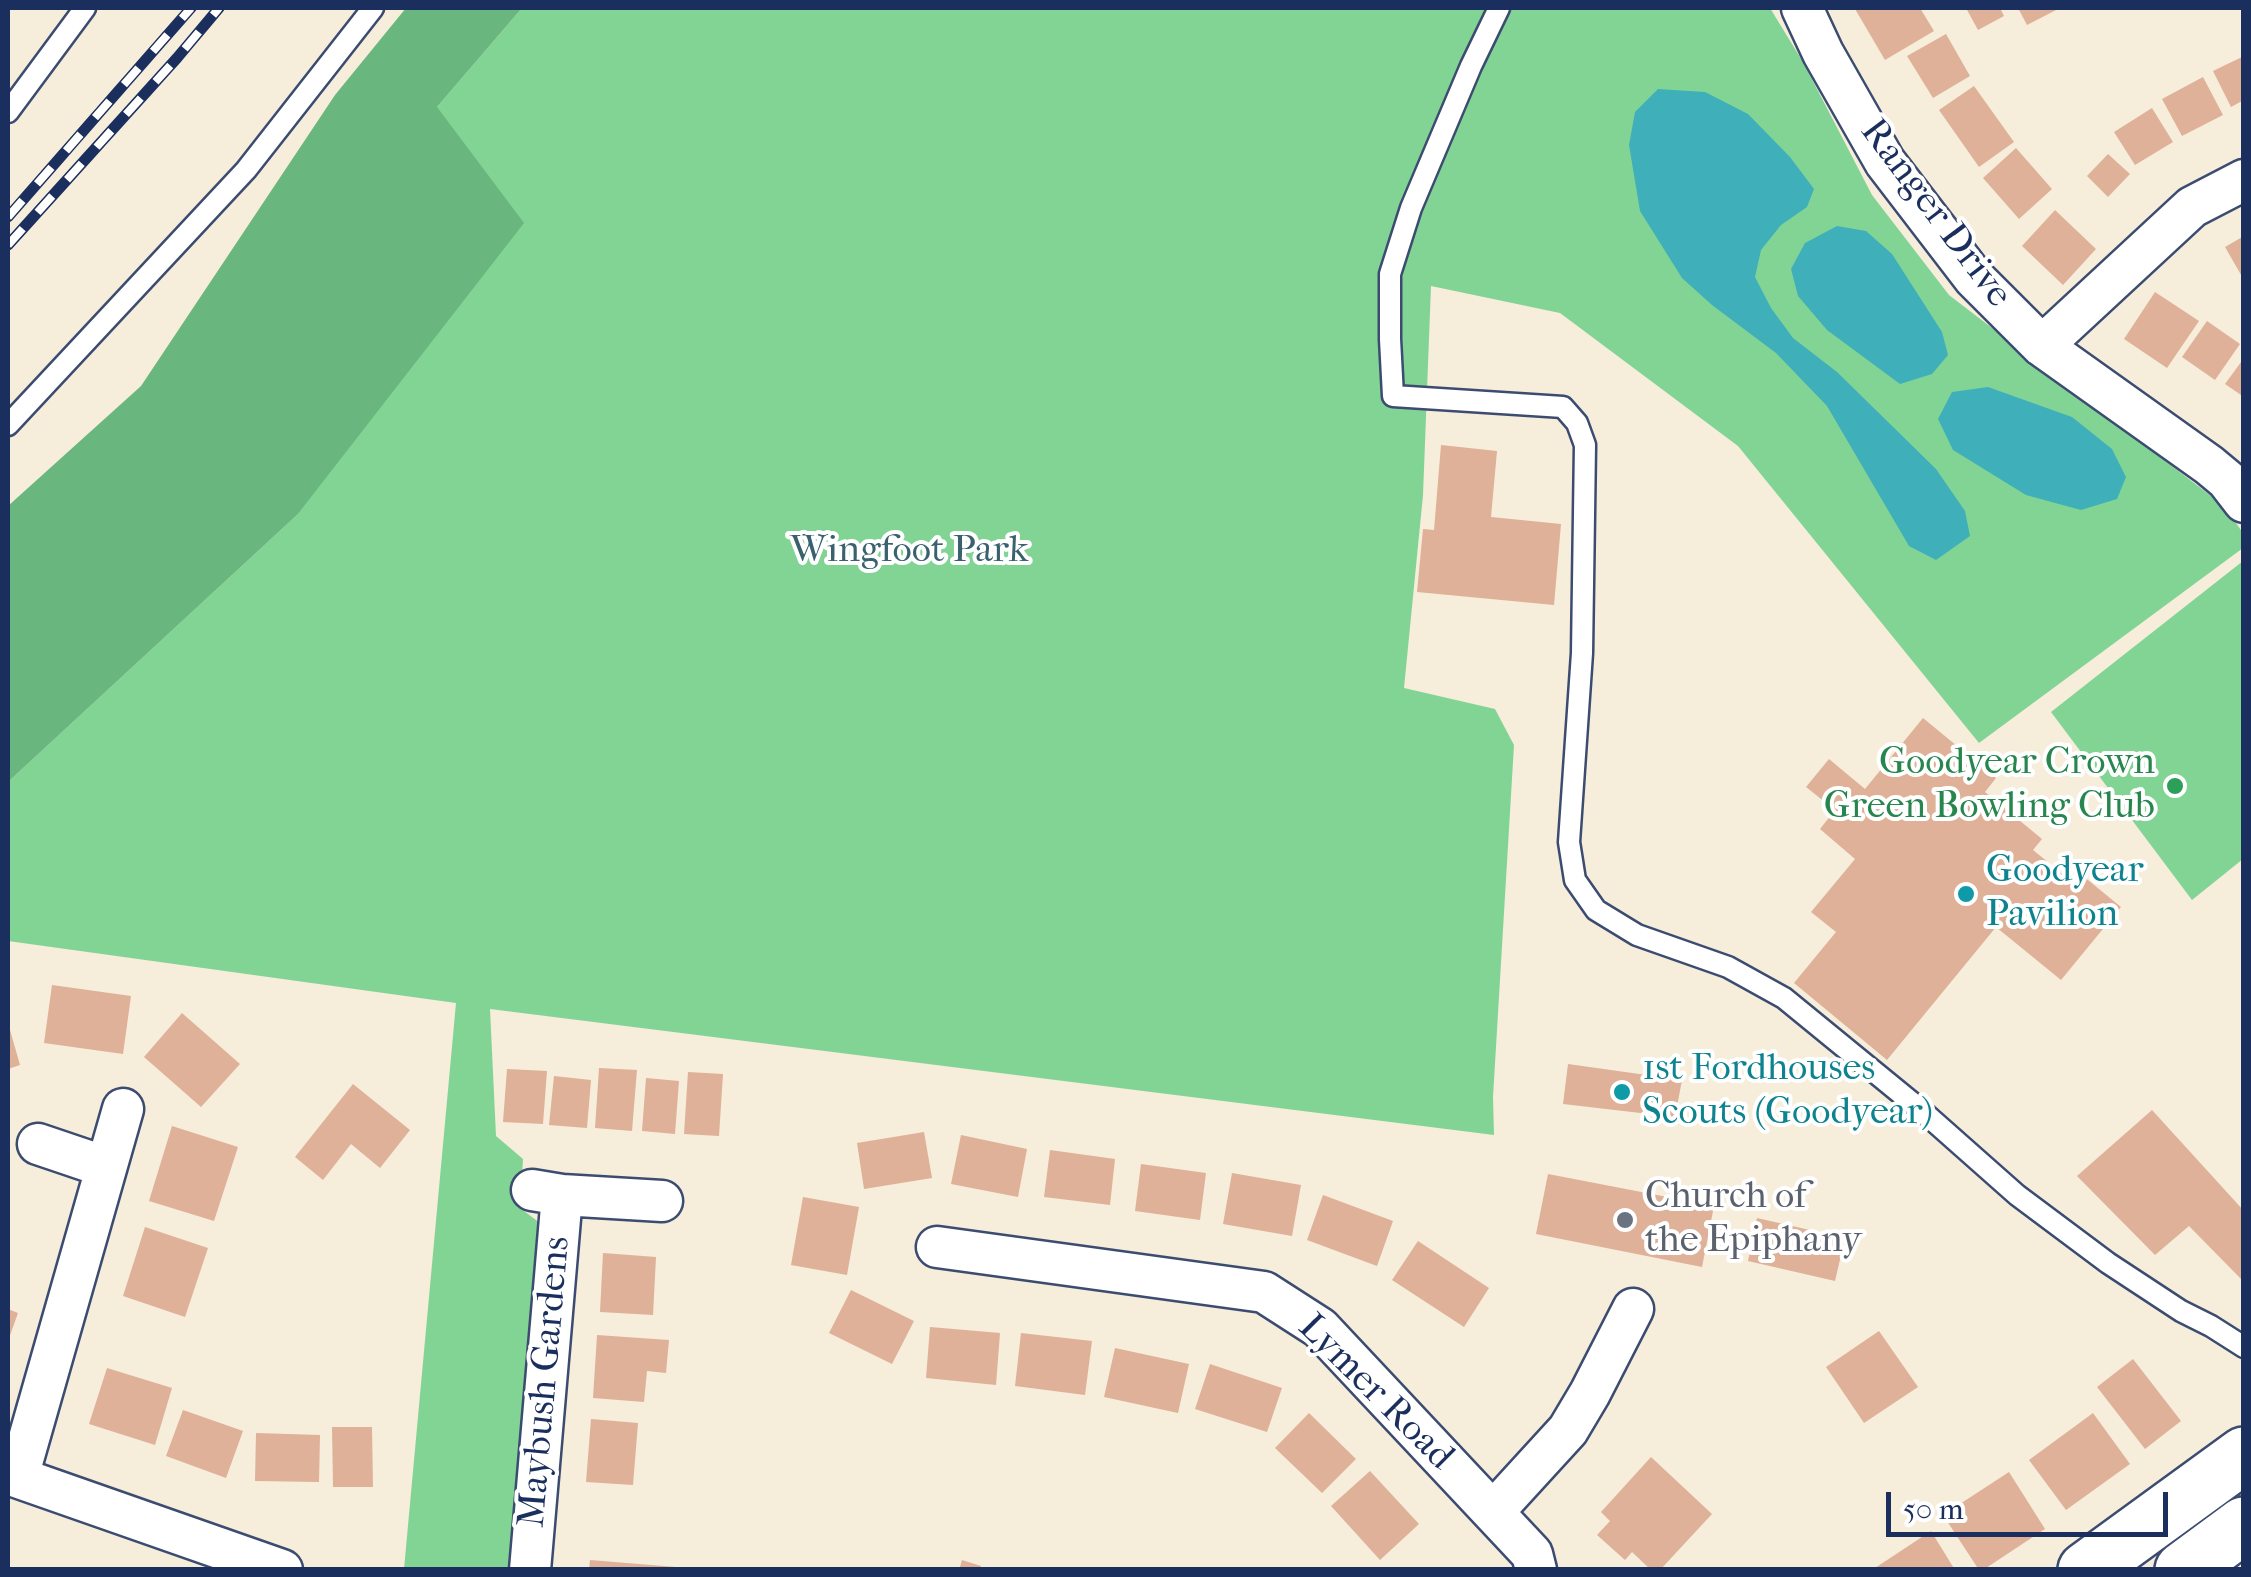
<!DOCTYPE html>
<html>
<head>
<meta charset="utf-8">
<style>
  body { margin:0 }
  #map { position:relative; width:2251px; height:1577px; overflow:hidden; background:#f6eddb; font-family:"IM FELL French Canon",serif }
  canvas { display:block }
  .frame { position:absolute; inset:0; border:10px solid #1b2f5e; pointer-events:none }
  .scale { position:absolute; left:1886px; top:1492px; width:282px; height:45px; box-sizing:border-box; border:5px solid #1b2f5e; border-top:0; padding-left:12px; font-size:30px; line-height:35px; white-space:nowrap; color:#1b2f5e; -webkit-text-stroke:8px #fff; paint-order:stroke }
</style>
</head>
<body>
<div id="map">
<canvas width="2251" height="1577"></canvas>
<div class="frame"></div>
<div class="scale">50 m</div>
</div>
<script>
const context = document.querySelector('canvas').getContext('2d');
context.lineJoin = 'round';
function fill(path, color) { context.fillStyle = color; context.fill(path, 'evenodd'); }
function strokePath(path, color, width, dash) { context.strokeStyle = color; context.lineWidth = width; context.lineCap = dash ? 'butt' : 'round'; context.setLineDash(dash || []); context.stroke(path); }
function drawText(font, color, halo, rows, align = 'center') {
  context.font = font + ' "IM FELL French Canon",serif'; context.lineWidth = 8; context.setLineDash([]); context.textBaseline = 'middle'; context.strokeStyle = halo; context.fillStyle = color; for (const [text, x, y, turn = 0] of rows) {
    context.save(); context.translate(x, y); context.rotate((+turn || 0) * Math.PI / 180); context.textAlign = isNaN(turn) ? turn : align; if (halo) context.strokeText(text, 0, 0); context.fillText(text, 0, 0); context.restore();
  }
}
const green = new Path2D(`
  M522 8H1770L1803 62 1872 195 1949 295 2224 506 2243 533V548L1979 743 1738 446 1560 313 1431 286 1423 495 1404 688 1495 709 1514 745 1493 1097 1494 1135 490 1009 496 1136 523 1159 520 1208 544 1226 516 1564 509 1569H404L456 1003 8 941V782L297 515 437 107Z
  M2243 561V859L2192 900 2051 712Z`);
const forest = new Path2D(`
  M406 8H522L437 107 524 223 297 515 8 782V506L141 386 335 95Z`);
const water = new Path2D(`
  M1658 89 1705 92 1748 114 1790 157 1814 189 1807 207 1781 225 1761 250 1755 277 1771 308 1793 338 1837 372 1936 469 1965 511 1970 536 1936 560 1909 546 1827 406 1776 353 1712 305 1682 278 1640 211 1629 145 1635 112Z
  M1837 226 1866 231 1892 254 1942 332 1948 355 1932 374 1900 384 1827 330 1798 296 1791 269 1805 243Z
  M1988 387 2072 417 2112 449 2126 477 2117 499 2081 510 2026 495 1953 450 1938 419 1952 392Z`);
const building = new Path2D(`
  M1858 8H1920L1934 31 1885 60 1855 9Z
  M1966 8H2000L2004 16 1978 30Z
  M2018 8H2060L2027 25Z
  M1946 34 1970 76 1933 98 1907 56Z
  M2244 56V100L2231 107 2213 71Z
  M2203 77 2223 115 2182 136 2162 99Z
  M1974 86 2014 142 1979 167 1939 110Z
  M2152 108 2173 142 2135 165 2114 132Z
  M2016 148 2052 189 2019 219 1983 178Z
  M2108 154 2130 174 2108 197 2087 176Z
  M2055 210 2096 249 2063 285 2022 246Z
  M2244 236V280L2225 247Z
  M2155 292 2199 321 2167 368 2124 339Z
  M2207 321 2240 344 2215 380 2182 357Z
  M2244 358V397L2225 384Z
  M1441 445 1497 451 1491 517 1561 524 1554 605 1417 592 1423 529 1434 530Z
  M1923 718 1996 778 1985 792 2042 839 2033 850 2070 880 2077 871 2121 907 2061 980 1996 927 1887 1060 1794 983 1836 932 1811 912 1855 859 1820 829 1835 810 1806 787 1829 759 1865 789Z
  M52 985 131 996 123 1054 44 1043Z
  M182 1013 240 1064 201 1107 144 1057Z
  M8 1023 20 1065 8 1069Z
  M1568 1064 1682 1080 1675 1117 1563 1104Z
  M599 1068 637 1070 632 1131 595 1128Z
  M507 1069 547 1071 543 1124 503 1122Z
  M688 1072 723 1074 719 1136 684 1134Z
  M554 1076 591 1080 587 1128 549 1125Z
  M646 1078 679 1081 675 1134 642 1131Z
  M353 1084 410 1130 380 1168 351 1144 323 1180 295 1157Z
  M2152 1110 2244 1211V1282L2189 1226 2155 1255 2077 1176Z
  M172 1126 238 1147 214 1221 149 1201Z
  M924 1132 932 1178 864 1189 857 1143Z
  M961 1135 1027 1149 1018 1197 951 1184Z
  M1050 1150 1115 1159 1110 1205 1044 1197Z
  M1141 1164 1206 1173 1200 1220 1135 1211Z
  M1232 1173 1301 1185 1292 1236 1223 1224Z
  M1548 1174 1714 1206 1702 1267 1536 1234Z
  M1323 1195 1393 1221 1377 1266 1307 1240Z
  M803 1197 859 1207 847 1275 791 1265Z
  M1757 1218 1845 1238 1835 1281 1748 1261Z
  M145 1227 208 1248 185 1317 123 1296Z
  M1418 1241 1489 1288 1464 1327 1392 1280Z
  M603 1253 656 1257 653 1315 600 1312Z
  M851 1290 914 1321 892 1364 829 1333Z
  M8 1309 18 1313 8 1341Z
  M930 1327 1000 1333 996 1385 926 1378Z
  M1879 1331 1918 1387 1864 1423 1826 1367Z
  M1021 1333 1092 1341 1085 1395 1015 1386Z
  M597 1335 669 1340 666 1373 647 1371 644 1402 593 1398Z
  M1115 1348 1189 1364 1178 1413 1104 1397Z
  M2133 1359 2181 1421 2145 1449 2097 1387Z
  M1210 1364 1282 1388 1267 1432 1195 1409Z
  M107 1368 172 1388 155 1445 89 1424Z
  M183 1410 243 1431 226 1478 166 1456Z
  M1309 1413 1356 1459 1322 1493 1275 1448Z
  M2093 1413 2130 1464 2066 1510 2029 1460Z
  M591 1419 638 1423 633 1485 586 1482Z
  M332 1427H372L373 1487H333Z
  M256 1433 320 1435 319 1482 255 1481Z
  M1651 1457 1712 1514 1660 1570H1651L1632 1552 1625 1560 1597 1535 1610 1521 1601 1512Z
  M1370 1471 1419 1524 1380 1560 1331 1506Z
  M2009 1472 2045 1529 1983 1570H1979L1943 1515Z
  M1931 1531 1955 1570H1872Z
  M590 1560 676 1567V1570H589Z
  M962 1560 981 1566 980 1570H959Z`);
const lane = new Path2D(`
  M1499 8 1471 66 1411 208 1390 274V339L1393 396 1563 407 1577 423 1585 445 1582 653 1569 842 1575 880 1596 910 1637 935 1728 967 1784 998 1921 1110 2017 1195 2108 1263 2181 1311 2211 1326 2244 1347
  M8 112 85 8
  M8 425 246 170 373 8`);
const street = new Path2D(`
  M1802 8 1823 53 1885 162 1974 278 2042 346 2209 465 2227 480 2244 502
  M2042 346 2192 207 2244 180
  M38 1144 106 1167
  M532 1190 562 1195 662 1201
  M937 1247 1264 1292 1320 1328 1532 1554 1536 1570
  M8 1474 282 1570
  M18 1477 123 1109
  M1493 1512 1568 1430 1590 1393 1633 1309
  M530 1570 562 1195`);
const highway = new Path2D(`
  M2086 1570 2244 1455
  M2183 1570 2244 1525`);
const rail = new Path2D(`
  M8 217 191 8
  M8 245 177 58 219 8`);
const markers = [
  [2175,786,10,"#2e9e5b"],
  [1966,894,10,"#0f9aa8"],
  [1622,1092,10,"#0f9aa8"],
  [1625,1220,10,"#6b7280"]
];
const streetNames = [
  ["Ranger Drive",1935,214,53],
  ["Maybush Gardens",546,1382,-85],
  ["Lymer Road",1375,1393,45]
];
const parkNames = [
  ["Wingfoot Park",909,552]
];
const leisureNames = [
  ["Goodyear Crown",2155,764],
  ["Green Bowling Club",2155,808]
];
const cultureNames = [
  ["Goodyear",1986,872],
  ["Pavilion",1986,916],
  ["1st Fordhouses",1642,1070],
  ["Scouts (Goodyear)",1642,1114]
];
const worshipNames = [
  ["Church of",1645,1198],
  ["the Epiphany",1645,1242]
];
fill(green, '#82d495');
fill(forest, '#69b67e');
fill(water, '#3fafba');
fill(building, '#dfb198');
strokePath(lane, '#3c4c71', 25);
strokePath(street, '#3c4c71', 45);
strokePath(highway, '#3c4c71', 60);
strokePath(lane, '#fff', 20);
strokePath(street, '#fff', 40);
strokePath(highway, '#fff', 55);
strokePath(rail, '#1b2f5e', 11);
strokePath(rail, '#fff', 8, [22]);
for (const [x, y, r, color] of markers) { const dot = new Path2D(); dot.arc(x, y, r, 0, 2 * Math.PI); context.fillStyle = color; context.fill(dot); strokePath(dot, '#fff', 4); }
drawText('38px', '#1b2f5e', '#fff', streetNames);
drawText('38px', '#3a616e', '#fff', parkNames);
drawText('38px', '#27864d', '#fff', leisureNames, 'right');
drawText('38px', '#0d838f', '#fff', cultureNames, 'left');
drawText('38px', '#5b616d', '#fff', worshipNames, 'left');
</script>
</body>
</html>
